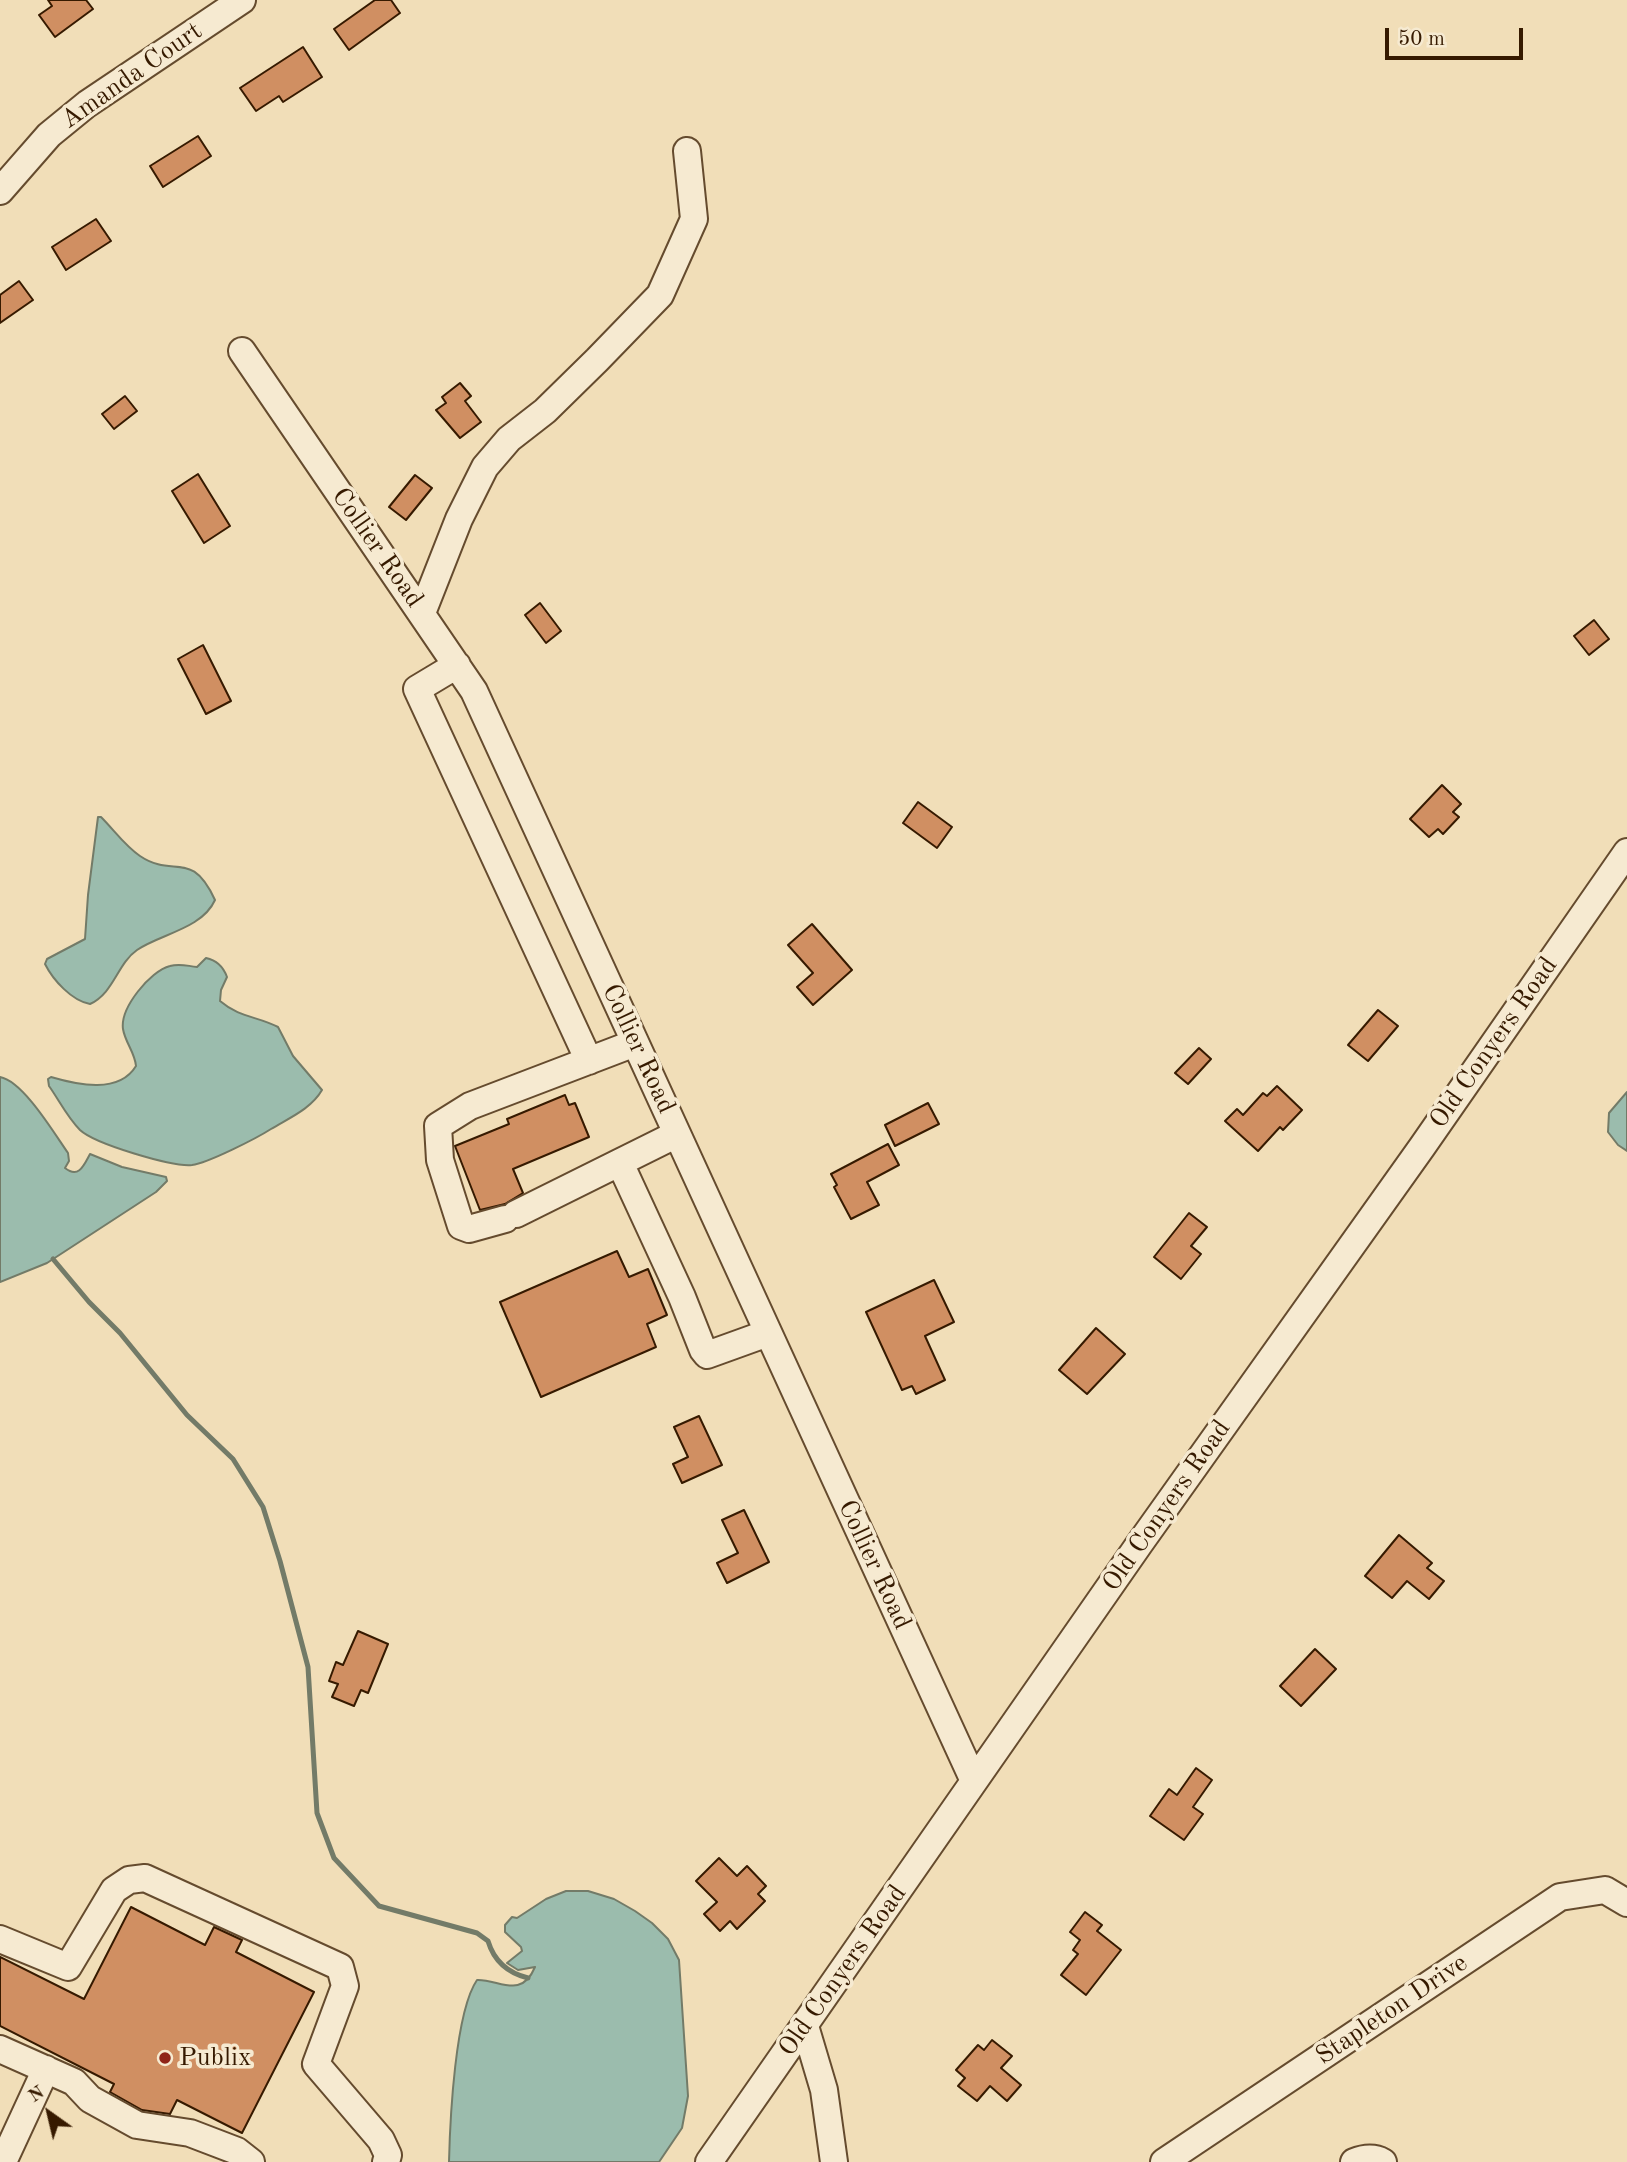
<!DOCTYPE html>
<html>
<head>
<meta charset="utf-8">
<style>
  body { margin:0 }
  #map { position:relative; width:1627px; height:2162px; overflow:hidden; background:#f1deb8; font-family:"Old Standard TT",serif }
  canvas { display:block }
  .north { position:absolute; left:14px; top:2078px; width:70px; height:70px; -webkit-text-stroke:5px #f6ead1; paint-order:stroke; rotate:326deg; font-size:19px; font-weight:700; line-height:28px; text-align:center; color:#361a00 }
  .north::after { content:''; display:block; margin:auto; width:24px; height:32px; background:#361a00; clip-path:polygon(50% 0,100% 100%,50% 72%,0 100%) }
  .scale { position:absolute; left:1385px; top:28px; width:138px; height:32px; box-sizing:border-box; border:4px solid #361a00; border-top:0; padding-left:9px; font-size:21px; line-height:24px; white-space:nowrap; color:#361a00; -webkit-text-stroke:5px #f6ead1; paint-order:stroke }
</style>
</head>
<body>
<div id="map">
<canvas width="1627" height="2162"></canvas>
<div class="north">N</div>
<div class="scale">50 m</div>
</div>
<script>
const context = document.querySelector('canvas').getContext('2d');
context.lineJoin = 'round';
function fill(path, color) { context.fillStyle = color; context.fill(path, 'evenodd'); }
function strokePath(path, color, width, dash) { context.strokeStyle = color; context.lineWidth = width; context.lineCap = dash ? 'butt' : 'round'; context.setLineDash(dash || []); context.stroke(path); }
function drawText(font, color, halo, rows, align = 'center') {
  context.font = font + ' "Old Standard TT",serif'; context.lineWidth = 7; context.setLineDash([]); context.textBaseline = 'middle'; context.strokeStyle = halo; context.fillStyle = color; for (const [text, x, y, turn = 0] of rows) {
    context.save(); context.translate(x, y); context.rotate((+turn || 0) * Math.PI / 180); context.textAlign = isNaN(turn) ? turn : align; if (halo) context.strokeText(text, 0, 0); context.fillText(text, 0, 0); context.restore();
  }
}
const water = new Path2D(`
  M98 817H101C114 830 125 846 140 856 174 879 191 848 215 900 202 929 160 934 137 950 117 964 114 993 90 1004 72 1001 53 980 45 964L47 959 85 939 88 895Z
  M206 958C216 960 223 966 227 977L221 990 220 1001C240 1018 257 1016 278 1027L293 1056 322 1090C311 1109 289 1118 271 1129 257 1138 208 1163 192 1165 172 1167 95 1144 80 1130 67 1117 59 1100 49 1086L48 1079 51 1077C78 1085 119 1094 136 1066 135 1053 125 1042 123 1029 120 1008 150 971 170 966 180 963 187 966 197 967Z
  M0 1077C23 1081 54 1133 68 1153L69 1161 65 1168C79 1179 84 1165 90 1154L122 1167 166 1177 167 1181 156 1192 47 1263 0 1282Z
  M1627 1092V1151L1618 1145 1608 1132 1609 1113Z
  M566 1891H588L614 1899 635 1911 652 1923 668 1939 679 1960 688 2096 682 2128 659 2162H449C450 2120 455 2012 477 1980 499 1979 521 2000 535 1967L518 1970 507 1963 522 1951 521 1947 505 1932V1925L512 1917 517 1918 546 1899Z`);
const stream = new Path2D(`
  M53 1259 89 1302 120 1333 187 1415 233 1459 263 1507 280 1561 308 1667 317 1813 334 1858 379 1906 477 1933 488 1941C494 1961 508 1973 528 1978`);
const building = new Path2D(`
  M48 0H86L93 9 55 37 39 15 52 6Z
  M375 0H391L400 13 349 50 334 29Z
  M303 47 322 77 283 102 279 96 256 111 240 88Z
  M198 136 211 156 163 187 150 166Z
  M96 219 111 241 66 270 52 247Z
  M19 281 33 300 0 323V295Z
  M460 383 471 396 465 401 481 422 460 438 436 410 446 403 442 397Z
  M125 396 137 411 114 429 102 414Z
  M198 474 230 526 204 543 172 491Z
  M415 475 432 488 406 520 389 507Z
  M540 603 561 631 546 643 525 615Z
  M1594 620 1609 639 1589 655 1574 636Z
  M203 645 231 701 206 714 178 659Z
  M1442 785 1461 804 1453 812 1459 817 1443 834 1438 829 1429 837 1410 819Z
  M918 802 952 827 937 848 903 823Z
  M812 924 852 970 813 1005 797 987 813 973 788 945Z
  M1378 1010 1398 1026 1368 1061 1348 1045Z
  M1199 1048 1211 1059 1188 1084 1175 1073Z
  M1277 1086 1302 1110 1283 1130 1280 1127 1258 1151 1225 1121 1237 1109 1243 1115 1263 1093 1267 1096Z
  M565 1095 569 1105 575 1103 589 1137 513 1169 523 1193 505 1204 480 1210 455 1146 509 1124 507 1119Z
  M928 1103 939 1124 895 1146 885 1125Z
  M888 1144 899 1165 867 1182 879 1205 851 1219 834 1187 837 1185 831 1174Z
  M1189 1213 1207 1227 1191 1246 1201 1254 1181 1279 1154 1257Z
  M617 1251 629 1277 648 1269 667 1315 647 1324 656 1347 541 1397 500 1302Z
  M934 1280 954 1322 925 1336 945 1380 916 1394 912 1386 902 1390 866 1312Z
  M1096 1328 1125 1354 1087 1394 1059 1370Z
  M699 1416 722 1465 682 1483 673 1464 688 1457 674 1427Z
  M744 1510 769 1562 727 1583 717 1563 738 1553 722 1520Z
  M1399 1535 1432 1563 1427 1568 1444 1581 1429 1599 1407 1581 1392 1598 1365 1576Z
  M358 1631 388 1644 368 1693 361 1690 354 1706 332 1697 338 1684 329 1681 336 1662 343 1665Z
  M1315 1649 1336 1669 1301 1706 1280 1686Z
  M1196 1768 1212 1780 1193 1807 1203 1814 1184 1840 1150 1816 1169 1789 1177 1795Z
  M719 1858 737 1876 747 1866 766 1886 758 1894 765 1901 737 1929 730 1921 720 1931 704 1914 717 1902 696 1881Z
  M131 1907 205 1945 214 1927 242 1940 236 1952 314 1992 242 2133 177 2100 170 2114 142 2110 110 2092 114 2084 0 2026V1957L84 1999Z
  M1085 1912 1102 1925 1097 1931 1121 1950 1086 1995 1061 1975 1078 1954 1073 1950 1080 1940 1070 1932Z
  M992 2040 1012 2056 1001 2068 1021 2085 1007 2101 990 2086 977 2101 958 2086 965 2078 956 2070 978 2045 984 2050Z`);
const minor = new Path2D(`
  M0 191 49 135 87 104 242 0
  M242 351 474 691 974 1781
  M422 613 459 519 485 467 509 439 545 411 597 360 660 295 694 219 687 151
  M457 665 417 689 589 1061
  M620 1163 682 1297 703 1350 707 1355 768 1333
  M516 1214 677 1134
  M505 1219 469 1229 461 1226 440 1160 438 1126 470 1106 635 1043
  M0 1939 68 1967 114 1890 129 1880 145 1878 340 1967 345 1986 316 2064 381 2140 388 2155 386 2162
  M805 2026 824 2090 834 2162
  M0 2049 74 2082 90 2099 137 2125 190 2133 237 2151 251 2162
  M3 2162 46 2069
  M709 2162 1140 1543 1422 1147 1627 852
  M1164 2162 1560 1897 1605 1890 1627 1903
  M1354 2162C1364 2158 1374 2157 1383 2162`);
const markers = [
  [165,2058,7,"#8f2418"]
];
const streetNames = [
  ["Amanda Court",132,76,-35],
  ["Collier Road",377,548,55],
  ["Old Conyers Road",1494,1043,-55],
  ["Collier Road",638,1049,65],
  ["Old Conyers Road",1167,1506,-55],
  ["Collier Road",874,1565,65],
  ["Old Conyers Road",843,1971,-55],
  ["Stapleton Drive",1392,2010,-34]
];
const poiNames = [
  ["Publix",179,2058]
];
fill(water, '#9bbcad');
strokePath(water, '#737b68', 2);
strokePath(stream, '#737b68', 5);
fill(building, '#d08f62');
strokePath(building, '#361a00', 2);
strokePath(minor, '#654b2e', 30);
strokePath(minor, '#f6ead1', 26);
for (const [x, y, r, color] of markers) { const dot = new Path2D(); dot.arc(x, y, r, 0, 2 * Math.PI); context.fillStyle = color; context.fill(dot); strokePath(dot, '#f6ead1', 2.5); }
drawText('26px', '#361a00', '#f6ead1', streetNames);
drawText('26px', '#361a00', '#f6ead1', poiNames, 'left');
</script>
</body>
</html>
